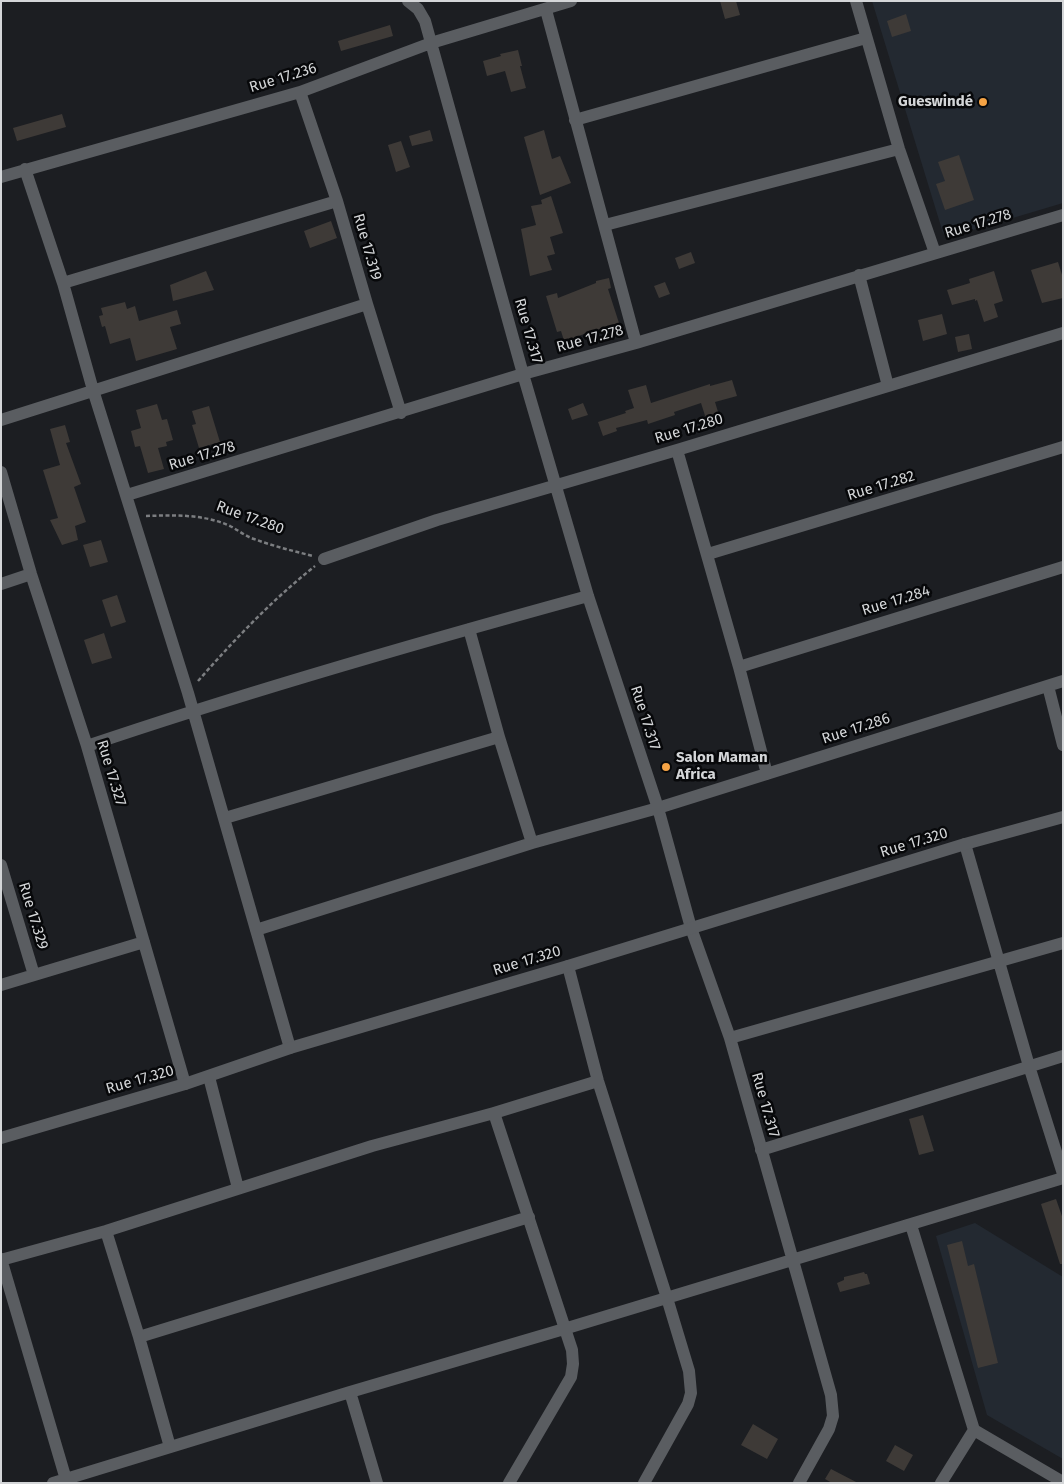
<!DOCTYPE html>
<html>
<head>
<meta charset="utf-8">
<style>
  body { margin:0 }
  #map { position:relative; width:1064px; height:1484px; overflow:hidden; background:#1c1e22; font-family:"Fira Sans",sans-serif }
  canvas { display:block }
  .frame { position:absolute; inset:0; border:2px solid #d4d6d8; pointer-events:none }
</style>
</head>
<body>
<div id="map">
<canvas width="1064" height="1484"></canvas>
<div class="frame"></div>
</div>
<script>
const context = document.querySelector('canvas').getContext('2d');
context.lineJoin = 'round';
function fill(path, color) { context.fillStyle = color; context.fill(path, 'evenodd'); }
function strokePath(path, color, width, dash) { context.strokeStyle = color; context.lineWidth = width; context.lineCap = dash ? 'butt' : 'round'; context.setLineDash(dash || []); context.stroke(path); }
function drawText(font, color, halo, rows, align = 'center') {
  context.font = font + ' "Fira Sans",sans-serif'; context.lineWidth = 5; context.setLineDash([]); context.textBaseline = 'middle'; context.strokeStyle = halo; context.fillStyle = color; for (const [text, x, y, turn = 0] of rows) {
    context.save(); context.translate(x, y); context.rotate((+turn || 0) * Math.PI / 180); context.textAlign = isNaN(turn) ? turn : align; if (halo) context.strokeText(text, 0, 0); context.fillText(text, 0, 0); context.restore();
  }
}
const built = new Path2D(`
  M872 1H1063V203L949 237 943 233Z
  M975 1223 1063 1277V1459L987 1415 936 1236Z`);
const building = new Path2D(`
  M720 1H736L740 15 725 19Z
  M906 14 911 31 892 37 887 21Z
  M390 25 393 36 341 51 338 41Z
  M518 50 522 66H520L526 88 511 92 505 71 487 76 483 61 501 56 500 54Z
  M62 114 66 127 17 141 13 128Z
  M430 130 433 141 412 146 409 136Z
  M544 130 552 159 560 156 571 183 540 195 524 137Z
  M401 141 410 167 396 172 388 145Z
  M959 155 974 200 945 210 936 184 945 181 938 162Z
  M551 196 563 233 550 237 555 254 547 256 552 270 530 276 521 229 536 225 531 206 542 204 541 200Z
  M331 221 337 238 310 248 304 231Z
  M691 252 695 263 679 269 675 258Z
  M1058 262 1063 278V298L1042 303 1031 270Z
  M206 271 214 290 173 301 170 285Z
  M994 271 1003 301 994 304 998 317 984 322 977 300 975 301V299L952 305 947 290 970 283 969 279Z
  M609 278 611 288 608 289 619 323 578 336 579 339 565 344 561 331 557 332 546 296 557 293 558 298 596 283V281Z
  M665 282 670 294 659 298 654 286Z
  M125 302 127 309 135 306 139 321 177 310 181 324 170 327 177 349 136 361 130 338 110 344 105 326 102 327 99 316 103 315 101 308Z
  M942 314 947 334 923 341 918 320Z
  M969 334 972 349 958 352 955 337Z
  M732 380 737 396 715 402 722 425 709 428 701 403 674 412 675 415 648 424 647 420 616 428 617 431 603 436 598 422 626 413 625 411 634 408 628 390 646 385 651 403 710 384V386Z
  M583 403 588 415 572 420 568 409Z
  M157 404 162 420 167 419 173 440 166 442 167 446 158 448 164 469 148 473 140 446 135 447 131 431 141 428 136 410Z
  M209 406 220 442 199 448 192 425 196 424 192 411Z
  M65 425 70 442 66 443 81 484 74 487 86 522 75 526 78 540 62 545 50 520 58 518 43 470 60 465 50 429Z
  M101 540 108 562 90 567 83 545Z
  M117 595 126 622 111 627 102 600Z
  M104 633 112 658 92 664 84 640Z
  M923 1115 934 1151 919 1155 909 1119Z
  M1056 1199 1063 1219V1264H1060L1041 1204Z
  M962 1241 968 1266 974 1264 998 1363 978 1368 947 1245Z
  M864 1272 865 1274H867L870 1284 840 1292 837 1283 844 1280V1277Z
  M753 1424 778 1439 767 1459 741 1445Z
  M895 1445 913 1455 904 1471 886 1461Z
  M831 1469 858 1483H832L825 1479Z`);
const path = new Path2D(`
  M146 516C174 515 204 514 230 526 238 530 245 536 254 539 273 546 293 551 313 556
  M198 681C235 639 271 601 315 566`);
const minor = new Path2D(`
  M408 1 418 9 425 21 523 374 588 596 658 808 691 928 730 1038 831 1395 833 1416 829 1429 799 1483
  M856 1 899 149 935 253
  M546 10 636 343
  M300 92 337 201 367 304 401 413
  M575 120 866 38
  M25 169 63 283 93 390 188 693 290 1048
  M1 177 300 92 431 43 571 1
  M605 225 899 149
  M859 275 888 386
  M63 283 337 201
  M1 420 367 304
  M677 450 739 667 767 774
  M1 472 31 574 87 746 185 1084
  M127 495 523 374 636 343 1063 215
  M708 554 1063 447
  M324 559 437 520 677 450 1063 333
  M1 584 31 574
  M469 629 499 737 532 843
  M739 667 1063 567
  M1048 686 1063 745
  M87 746C252 690 420 642 588 596
  M225 818 499 737
  M965 844 1029 1066 1063 1174
  M1 865 34 975
  M256 930 532 843 658 808 1063 681
  M568 966 598 1081 667 1298 689 1371 691 1393 688 1404 644 1483
  M1 985 144 942
  M730 1038 1063 943
  M209 1077 238 1188
  M494 1113 572 1350 573 1364 571 1377 509 1483
  M761 1150 1063 1056
  M911 1225 974 1430 1063 1482
  M106 1231 139 1337 170 1447
  M1 1259 67 1483
  M1 1260 106 1231 372 1146 494 1113 598 1081
  M139 1337 529 1217
  M350 1392 377 1483
  M53 1483 350 1392 564 1329 1063 1178
  M941 1483 974 1430`);
const tertiary = new Path2D(`
  M1 1138 185 1084 290 1048 568 966 965 844 1063 817`);
const markers = [
  [983,102,5,"#f5a345"],
  [666,767,5,"#f5a345"]
];
const streetNames = [
  ["Rue 17.236",283,78,-17],
  ["Rue 17.278",978,224,-17],
  ["Rue 17.319",367,247,74],
  ["Rue 17.317",528,331,74],
  ["Rue 17.278",590,339,-15],
  ["Rue 17.280",689,429,-17],
  ["Rue 17.278",202,456,-17],
  ["Rue 17.282",881,486,-17],
  ["Rue 17.280",250,518,20],
  ["Rue 17.284",896,601,-17],
  ["Rue 17.317",645,718,72],
  ["Rue 17.286",856,729,-18],
  ["Rue 17.327",111,773,73],
  ["Rue 17.320",914,843,-17],
  ["Rue 17.329",33,916,73],
  ["Rue 17.320",527,961,-17],
  ["Rue 17.320",140,1080,-16],
  ["Rue 17.317",765,1105,74]
];
const poiNames = [
  ["Gueswindé",973,102],
  ["Salon Maman",676,758,"left"],
  ["Africa",676,775,"left"]
];
fill(built, '#232931');
fill(building, '#3e3a37');
strokePath(path, '#7c7e81', 2.5, [4, 2.5]);
strokePath(minor, '#5a5d61', 12);
strokePath(tertiary, '#5a5d61', 12);
for (const [x, y, r, color] of markers) { const dot = new Path2D(); dot.arc(x, y, r, 0, 2 * Math.PI); context.fillStyle = color; context.fill(dot); strokePath(dot, '#07080a', 2); }
drawText('15px', '#d4d6d8', '#07080a', streetNames);
drawText('bold 15px', '#d4d6d8', '#07080a', poiNames, 'right');
</script>
</body>
</html>
